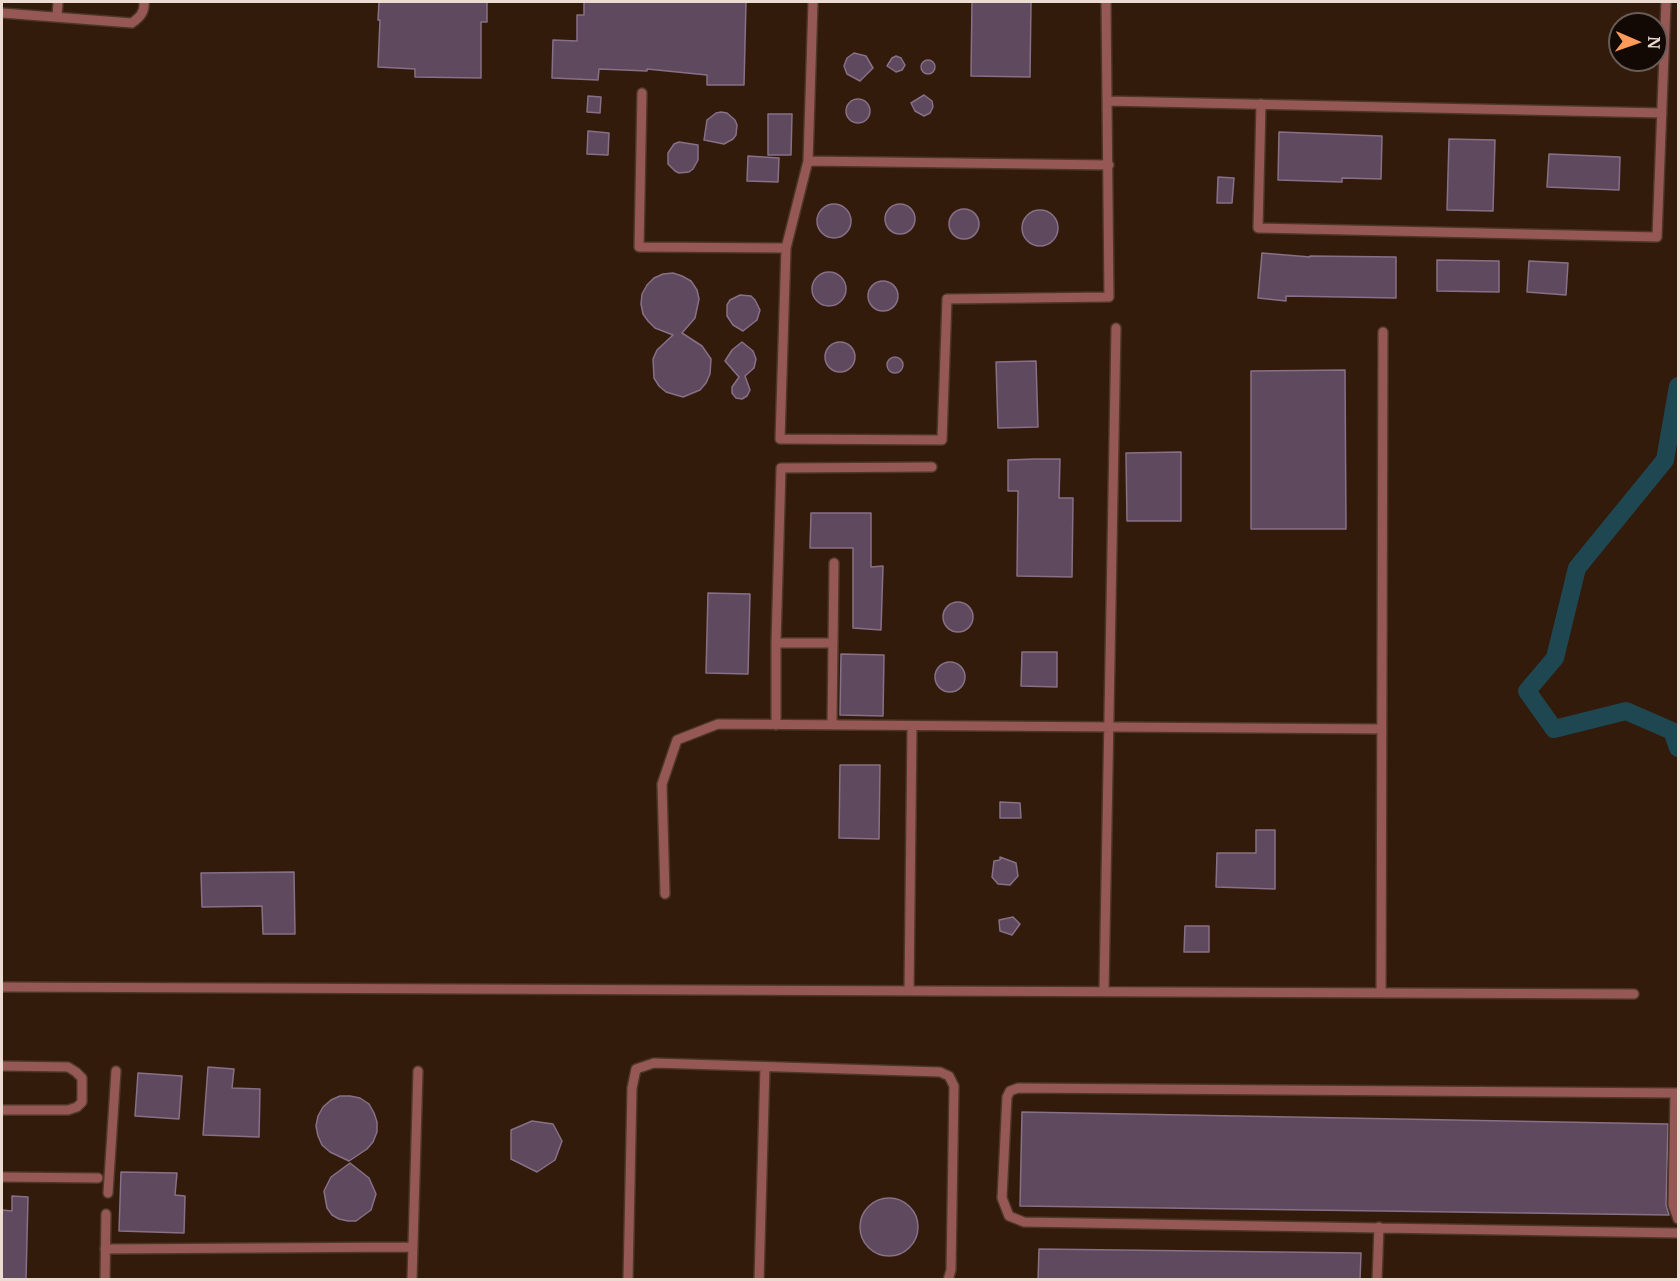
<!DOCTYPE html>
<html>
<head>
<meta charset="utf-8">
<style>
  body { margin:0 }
  #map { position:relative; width:1680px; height:1281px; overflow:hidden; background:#321b0b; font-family:Merriweather,serif }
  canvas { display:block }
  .frame { position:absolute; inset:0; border:3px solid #ebdbd1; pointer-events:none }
  .north { position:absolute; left:1608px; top:12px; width:60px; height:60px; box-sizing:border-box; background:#120804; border:2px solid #695c56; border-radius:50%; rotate:92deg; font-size:16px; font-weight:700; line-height:24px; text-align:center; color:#ebdbd1 }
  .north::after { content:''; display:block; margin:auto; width:21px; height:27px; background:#fe9b59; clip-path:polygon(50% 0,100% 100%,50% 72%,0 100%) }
</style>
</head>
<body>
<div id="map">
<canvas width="1680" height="1281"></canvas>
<div class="frame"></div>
<div class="north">N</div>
</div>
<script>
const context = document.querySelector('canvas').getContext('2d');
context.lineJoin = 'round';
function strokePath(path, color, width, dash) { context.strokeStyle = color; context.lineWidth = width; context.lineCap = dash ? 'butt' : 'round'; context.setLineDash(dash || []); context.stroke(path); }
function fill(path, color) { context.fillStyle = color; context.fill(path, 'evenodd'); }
const canal = new Path2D(`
  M1678 386 1665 460 1577 568 1555 658 1527 691 1554 729 1626 711 1672 731 1678 748`);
const building = new Path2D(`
  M379 2H487V22H481V78L415 77V69L378 67 380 20H378Z
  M584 2H746L744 85H707V75L647 69V71L599 69 598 80 552 78 553 40 577 41V15H584Z
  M972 2H1031L1030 77 971 76Z
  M854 53 866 56 873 68 860 81 847 74 844 66 847 58Z
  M896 56 901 58 905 65 902 70 896 72 887 66 892 58Z
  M921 67a7 7 0 1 1 14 0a7 7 0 1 1-14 0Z
  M924 95 932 101 933 107 930 113 924 116 915 111 911 103Z
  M588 96 601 97 600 113 587 112Z
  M846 111a12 12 0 1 1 24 0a12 12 0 1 1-24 0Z
  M721 112 727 113 735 120 737 125 736 135 733 139 724 144 704 140 707 120 716 113Z
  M768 114H792L791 155H768Z
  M588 131 609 133 608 155 587 154Z
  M1279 132 1382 136 1381 179 1342 178V182L1278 180Z
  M1449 139 1495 140 1493 211 1447 210Z
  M679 142 698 145V160L693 169 689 172 679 173 675 171 668 164V153L674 144Z
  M1549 154 1620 157 1619 190 1547 187Z
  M748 156 779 158 778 182 747 181Z
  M1218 177 1234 178 1232 203H1217Z
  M817 221a17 17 0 1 1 34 0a17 17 0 1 1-34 0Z
  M885 219a15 15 0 1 1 30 0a15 15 0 1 1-30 0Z
  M949 224a15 15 0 1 1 30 0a15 15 0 1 1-30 0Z
  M1022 228a18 18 0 1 1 36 0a18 18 0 1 1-36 0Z
  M1262 253 1310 257V256L1396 257V298L1286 296V301L1258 298Z
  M1437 260 1499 261V292L1437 291Z
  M1529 261 1568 263 1566 295 1527 292Z
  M812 289a17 17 0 1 1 34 0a17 17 0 1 1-34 0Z
  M673 273 682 276 691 281 697 290 699 299 695 318 682 333 702 346 711 359 710 374 706 383 700 390 683 397 666 392 659 386 654 378 653 359 657 350 673 335 655 328 648 321 643 314 641 304 642 294 647 285 654 278 663 274Z
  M868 296a15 15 0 1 1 30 0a15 15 0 1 1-30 0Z
  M740 295 751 296 755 300 760 310 757 320 743 331 733 325 727 316V305L730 300Z
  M742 342 753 351 756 359 754 368 745 376 750 390 747 396 742 399 736 398 732 393V387L739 377 725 361 732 350Z
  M825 357a15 15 0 1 1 30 0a15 15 0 1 1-30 0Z
  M887 365a8 8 0 1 1 16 0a8 8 0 1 1-16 0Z
  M1036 361 1038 427 998 428 996 362Z
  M1345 370 1346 529H1251V371Z
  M1181 452V521H1127L1126 453Z
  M1035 459H1060L1059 498H1073L1072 577 1017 576 1018 491H1008V460Z
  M811 513H871V567L883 566 881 630 853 628V548H810Z
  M708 593 750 594 748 674 706 673Z
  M943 617a15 15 0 1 1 30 0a15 15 0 1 1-30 0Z
  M1022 652H1057V687L1021 686Z
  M841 654 884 655 883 716 840 715Z
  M935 677a15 15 0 1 1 30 0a15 15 0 1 1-30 0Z
  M840 765H880L879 839 839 838Z
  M1000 802 1020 803 1021 818H1000Z
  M1256 830H1275V889L1216 887 1217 853H1256Z
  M1000 857 1016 863 1018 876 1010 885 998 884 992 877 994 861 1000 860Z
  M294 872 295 934H263L262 906 202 907 201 873Z
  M1013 917 1020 924 1012 935 1000 931 999 920Z
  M1185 926H1209V952H1184Z
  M208 1067 234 1069 232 1088 260 1089 259 1137 203 1135Z
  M138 1073 182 1076 179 1119 135 1116Z
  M340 1096H350L360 1098 369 1104 374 1113 377 1122V1132L373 1142 367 1149 349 1161 330 1152 322 1145 318 1136 316 1126 318 1116 323 1107 331 1100Z
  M1022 1112 1668 1124 1666 1205 1669 1215 1020 1206Z
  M532 1121 553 1124 562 1141 555 1160 537 1172 511 1159V1130Z
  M350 1163 369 1178 376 1194 371 1210 356 1221H348L339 1219 332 1215 327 1208 324 1191 331 1177Z
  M121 1172 177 1173 175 1195 185 1196 184 1233 119 1231Z
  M12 1196 28 1197 26 1280H2V1210L12 1211Z
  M860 1227a29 29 0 1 1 58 0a29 29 0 1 1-58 0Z
  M1039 1249 1361 1253 1360 1280H1038Z`);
const lane = new Path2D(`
  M813 2 808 161 1109 165
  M2 13 132 23C140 17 145 12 144 2
  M57 17 58 2
  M642 93 639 247 786 248
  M1107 101 1662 113
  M1261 104 1258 228 1657 237 1666 2
  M808 161 786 248 780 439 942 440 947 299 1109 297 1106 2
  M776 643H832
  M776 725V643L781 468 932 467
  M832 725 834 563
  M665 894 662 784 677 740 718 724 1382 729
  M2 987 1634 994
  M909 991 912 727
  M1104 991 1116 328
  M1381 993 1383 332
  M2 1066 68 1067 76 1072 82 1078V1102L77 1107 68 1110H2
  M1675 1093 1673 1205 1678 1219
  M1678 1093 1018 1088 1010 1091 1007 1097 1002 1198 1009 1216 1024 1222 1678 1233
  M2 1177 98 1178
  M108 1193 116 1071
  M105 1249 412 1247
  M105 1280 106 1214
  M412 1280 418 1071
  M628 1280 632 1088 636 1069 654 1063 940 1072 949 1076 954 1086 951 1270 948 1280
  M759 1280 765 1067
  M1377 1280 1379 1227`);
strokePath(canal, '#1f4751', 18);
fill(building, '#5f495f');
strokePath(building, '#887087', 1.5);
strokePath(lane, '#4c3627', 12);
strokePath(lane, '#955854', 9);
</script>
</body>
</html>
